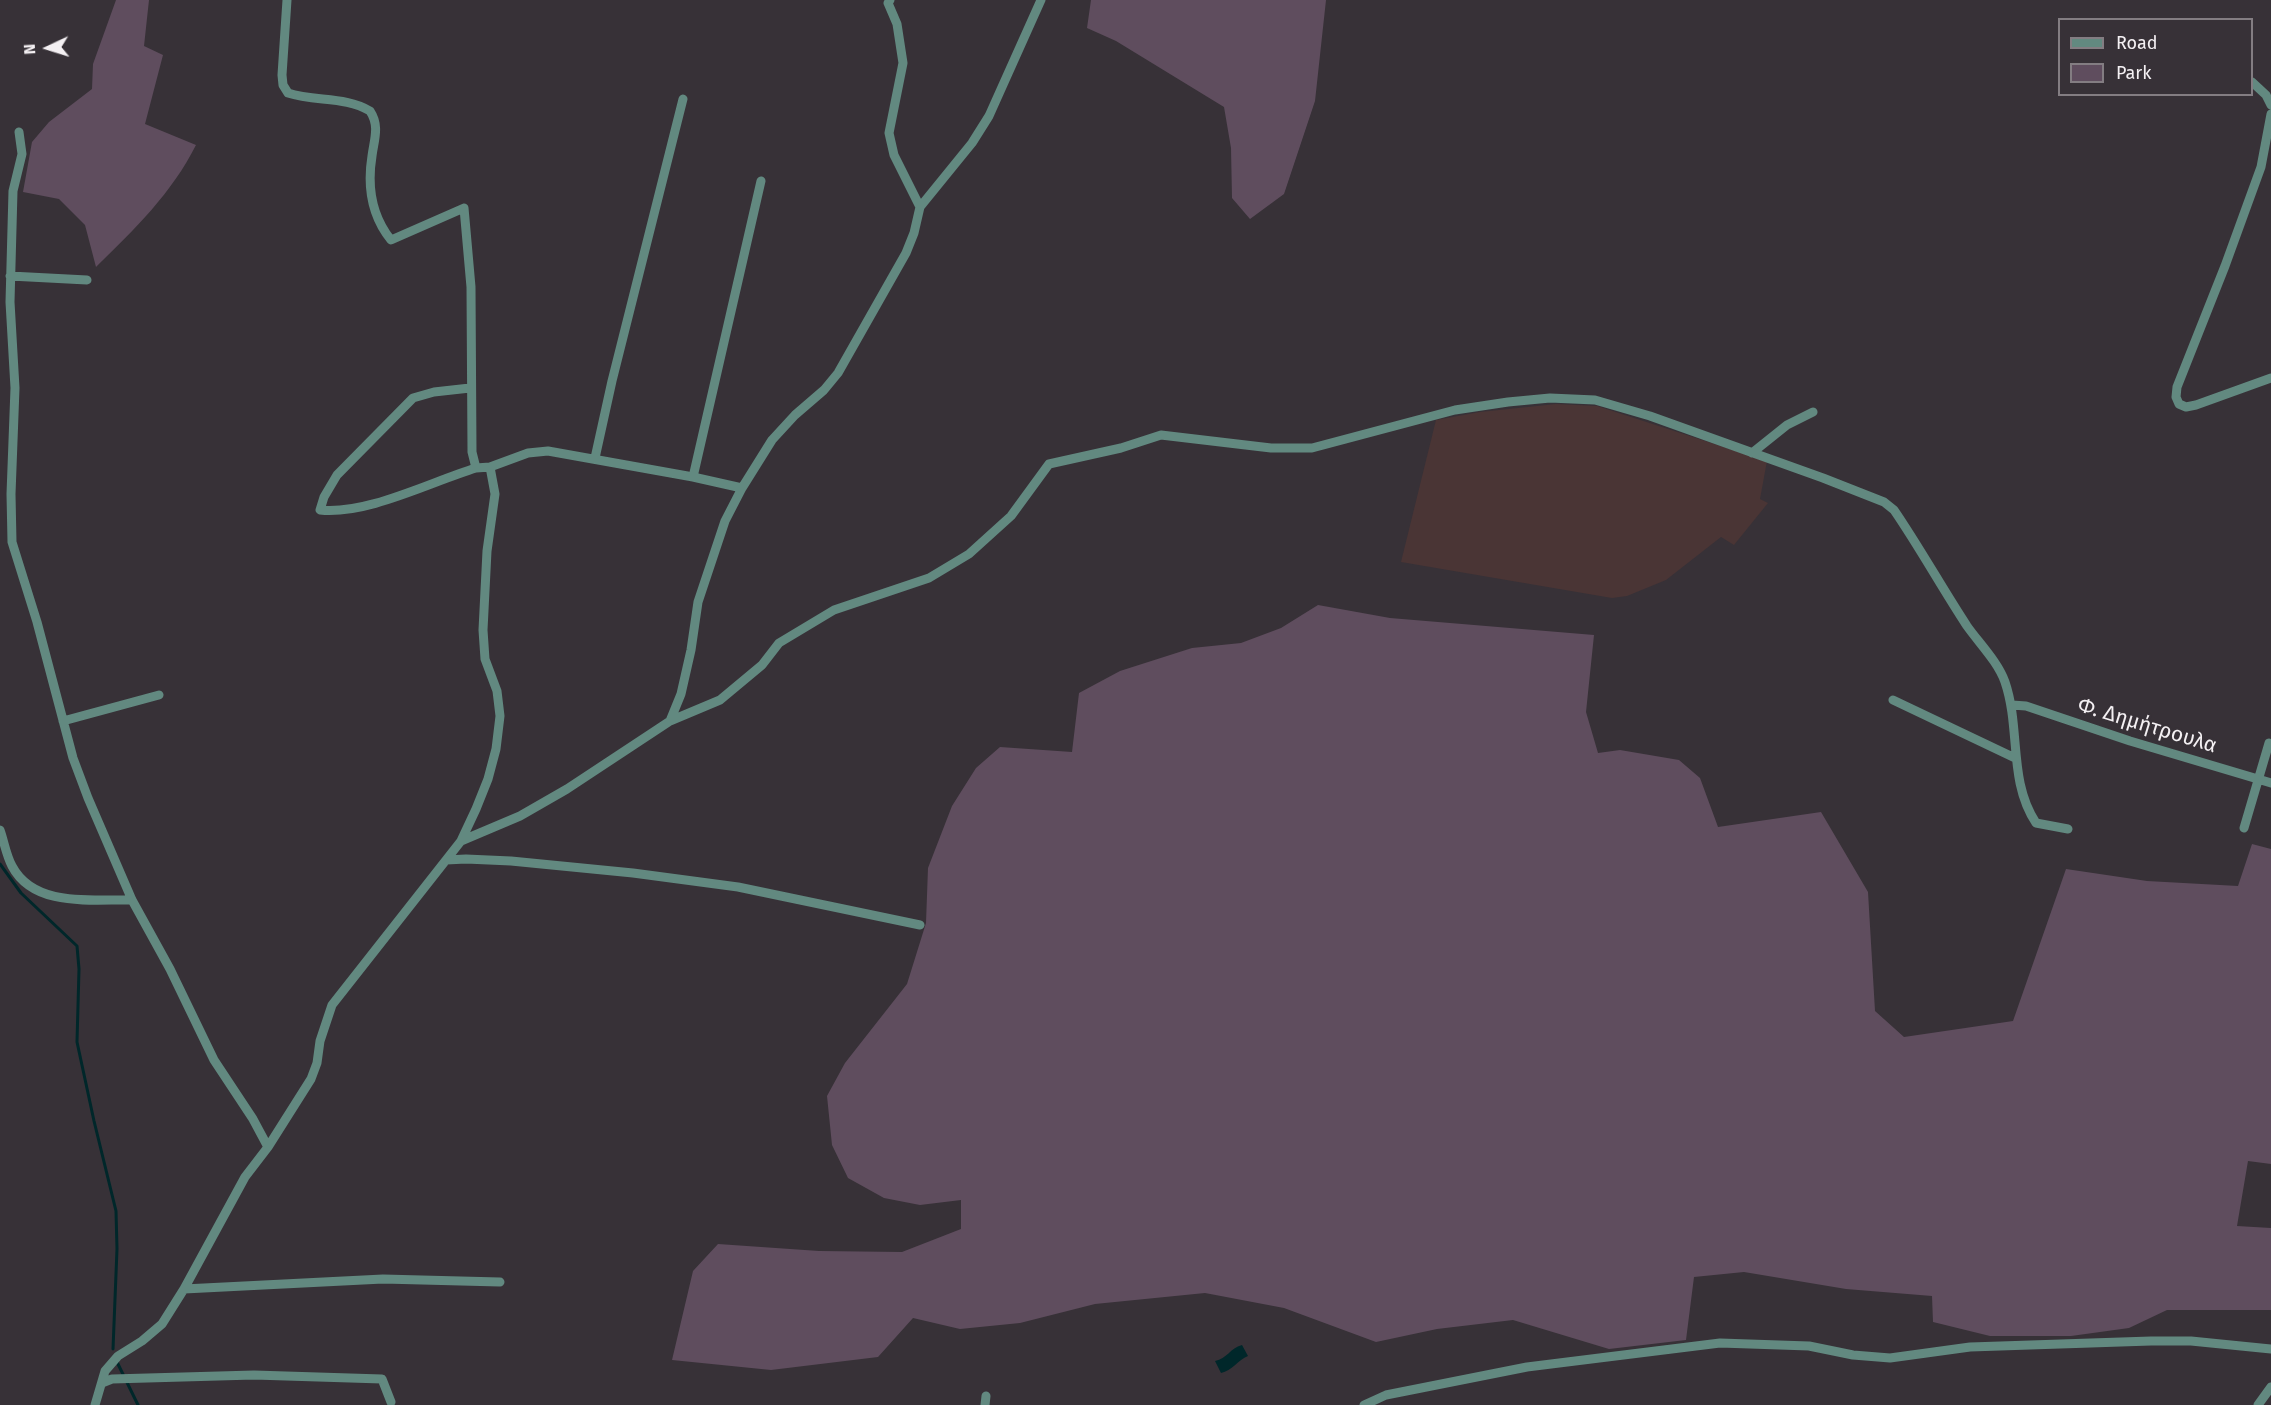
<!DOCTYPE html>
<html>
<head>
<meta charset="utf-8">
<style>
  body { margin:0 }
  #map { position:relative; width:2271px; height:1405px; overflow:hidden; background:#373137; font-family:"Fira Sans",sans-serif }
  canvas { display:block }
  .legend { position:absolute; left:2058px; top:18px; width:195px; height:78px; box-sizing:border-box; background:#373137; border:2px solid #837d82; margin:0; padding:8px 10px; list-style:none; font-size:18px; color:#f4f0f3 }
  .legend li { display:flex; align-items:center; gap:12px; height:30px }
  .legend b { width:30px; border:2px solid #837d82 }
  .north { position:absolute; left:18px; top:18px; width:60px; height:60px; -webkit-text-stroke:4px #373137; paint-order:stroke; rotate:266deg; font-size:16px; font-weight:700; line-height:24px; text-align:center; color:#f4f0f3 }
  .north::after { content:''; display:block; margin:auto; width:21px; height:27px; background:#f4f0f3; clip-path:polygon(50% 0,100% 100%,50% 72%,0 100%) }
</style>
</head>
<body>
<div id="map">
<canvas width="2271" height="1405"></canvas>
<ul class="legend">
<li><b style="height:8px;background:#628980"></b>Road</li>
<li><b style="height:16px;background:#5f4d5e"></b>Park</li>
</ul>
<div class="north">N</div>
</div>
<script>
const context = document.querySelector('canvas').getContext('2d');
context.lineJoin = 'round';
function fill(path, color) { context.fillStyle = color; context.fill(path, 'evenodd'); }
function strokePath(path, color, width, dash) { context.strokeStyle = color; context.lineWidth = width; context.lineCap = dash ? 'butt' : 'round'; context.setLineDash(dash || []); context.stroke(path); }
function drawText(font, color, halo, rows, align = 'center') {
  context.font = font + ' "Fira Sans",sans-serif'; context.lineWidth = 4.5; context.setLineDash([]); context.textBaseline = 'middle'; context.strokeStyle = halo; context.fillStyle = color; for (const [text, x, y, turn = 0] of rows) {
    context.save(); context.translate(x, y); context.rotate((+turn || 0) * Math.PI / 180); context.textAlign = isNaN(turn) ? turn : align; if (halo) context.strokeText(text, 0, 0); context.fillText(text, 0, 0); context.restore();
  }
}
const industrial = new Path2D(`
  M1556 404 1597 406 1767 461 1760 499 1768 503 1734 545 1721 537 1666 580 1627 596 1612 598 1401 562 1436 420 1480 412Z`);
const green = new Path2D(`
  M116 0H149L144 46 163 55 145 124 196 145C172 193 134 230 96 267L85 225 59 199 23 192 32 142 49 122 92 89 93 64Z
  M1091 0H1326L1315 101 1284 194 1250 219 1232 198 1231 148 1224 107 1116 41 1087 28Z
  M1318 605 1390 618 1594 635 1586 712 1598 753 1620 750 1679 760 1700 778 1718 827 1821 812 1868 892 1875 1011 1904 1037 2013 1021 2066 869 2147 881 2238 886 2252 844 2271 849V1164L2248 1161 2237 1226 2271 1228V1310H2167L2129 1328 2071 1336H1990L1933 1322 1932 1296 1846 1289 1744 1272 1694 1277 1686 1340 1609 1349 1513 1320 1437 1329 1376 1342 1284 1308 1205 1293 1095 1304 1020 1323 960 1329 913 1318 878 1357 771 1370 672 1360 693 1271 718 1244 819 1251 902 1252 961 1229V1200L920 1205 884 1198 848 1178 832 1145 827 1096 845 1063 907 984 926 923 928 868 952 806 976 768 1000 747 1072 752 1079 693 1120 671 1192 648 1241 643 1281 628Z`);
const water = new Path2D(`
  M1242 1345 1248 1356C1238 1360 1232 1371 1221 1373L1215 1361C1227 1359 1230 1348 1242 1345Z`);
const stream = new Path2D(`
  M0 864 21 893 77 946 79 969 77 1042 94 1121 116 1211 117 1249 113 1349
  M117 1362 138 1405`);
const street = new Path2D(`
  M2252 82 2266 95 2271 105
  M2271 114 2261 167 2225 266 2177 387 2176 397 2179 404 2186 407 2196 405 2271 378
  M19 132 22 154 13 191 10 302 15 388 11 494 12 542 37 622 73 758 88 798 132 900 170 969 214 1060 253 1119 268 1147
  M920 207 972 143 989 116 1041 0
  M10 276 87 280
  M470 388 434 392 413 398 337 475 324 497 320 510C367 515 430 482 476 468
  M1752 453 1787 425 1813 412
  M595 458 612 381 683 99
  M490 467 528 453 548 451 693 477 742 488
  M693 477 761 181
  M1893 700 2015 758
  M2012 705 2026 706 2130 741 2271 783
  M63 721 159 695
  M670 721 720 700 762 665 779 643 834 610 929 578 969 554 1011 516 1049 464 1121 448 1161 435 1271 448H1312L1455 410 1508 402 1550 398 1595 400 1650 416 1823 478 1884 502 1894 510C1920 548 1942 588 1967 626 1979 643 1998 662 2005 682 2021 729 2008 781 2036 823L2068 829
  M2244 828 2269 743
  M0 830C4 841 6 855 12 866 34 908 92 899 132 900
  M461 841 520 816 567 789 670 721 681 694 691 650 698 602 725 521 742 488 772 440 795 415 824 390 838 373 906 253 914 233 920 207 894 155 889 133 903 63 897 24 888 3 890 0
  M446 860 466 859 511 861 633 873 738 887 920 925
  M184 1289 383 1279 500 1282
  M102 1383 112 1379 254 1375 382 1379 391 1402
  M95 1405 105 1371 118 1356 142 1341 162 1324 184 1289 245 1177 268 1147 311 1079 317 1063 320 1041 332 1005 461 841 476 809 488 779 496 749 500 716 497 691 485 659 483 630 487 551 495 494 490 467 476 468 472 452 471 287 464 208 391 240C371 215 367 187 372 156 374 140 380 126 370 111 345 96 315 102 288 93L283 85 282 75 287 0
  M985 1405 986 1396
  M1364 1405 1386 1395 1527 1367 1720 1343 1809 1346 1853 1355 1890 1358 1970 1347 2151 1341H2191L2271 1349
  M2258 1405 2271 1387`);
const streetNames = [
  ["Φ. Δημήτρουλα",2147,726,17]
];
fill(industrial, '#4a3535');
fill(green, '#5f4d5e');
fill(water, '#00272a');
strokePath(stream, '#00272a', 3);
strokePath(street, '#628980', 9);
drawText('21px', '#f4f0f3', '#373137', streetNames);
</script>
</body>
</html>
